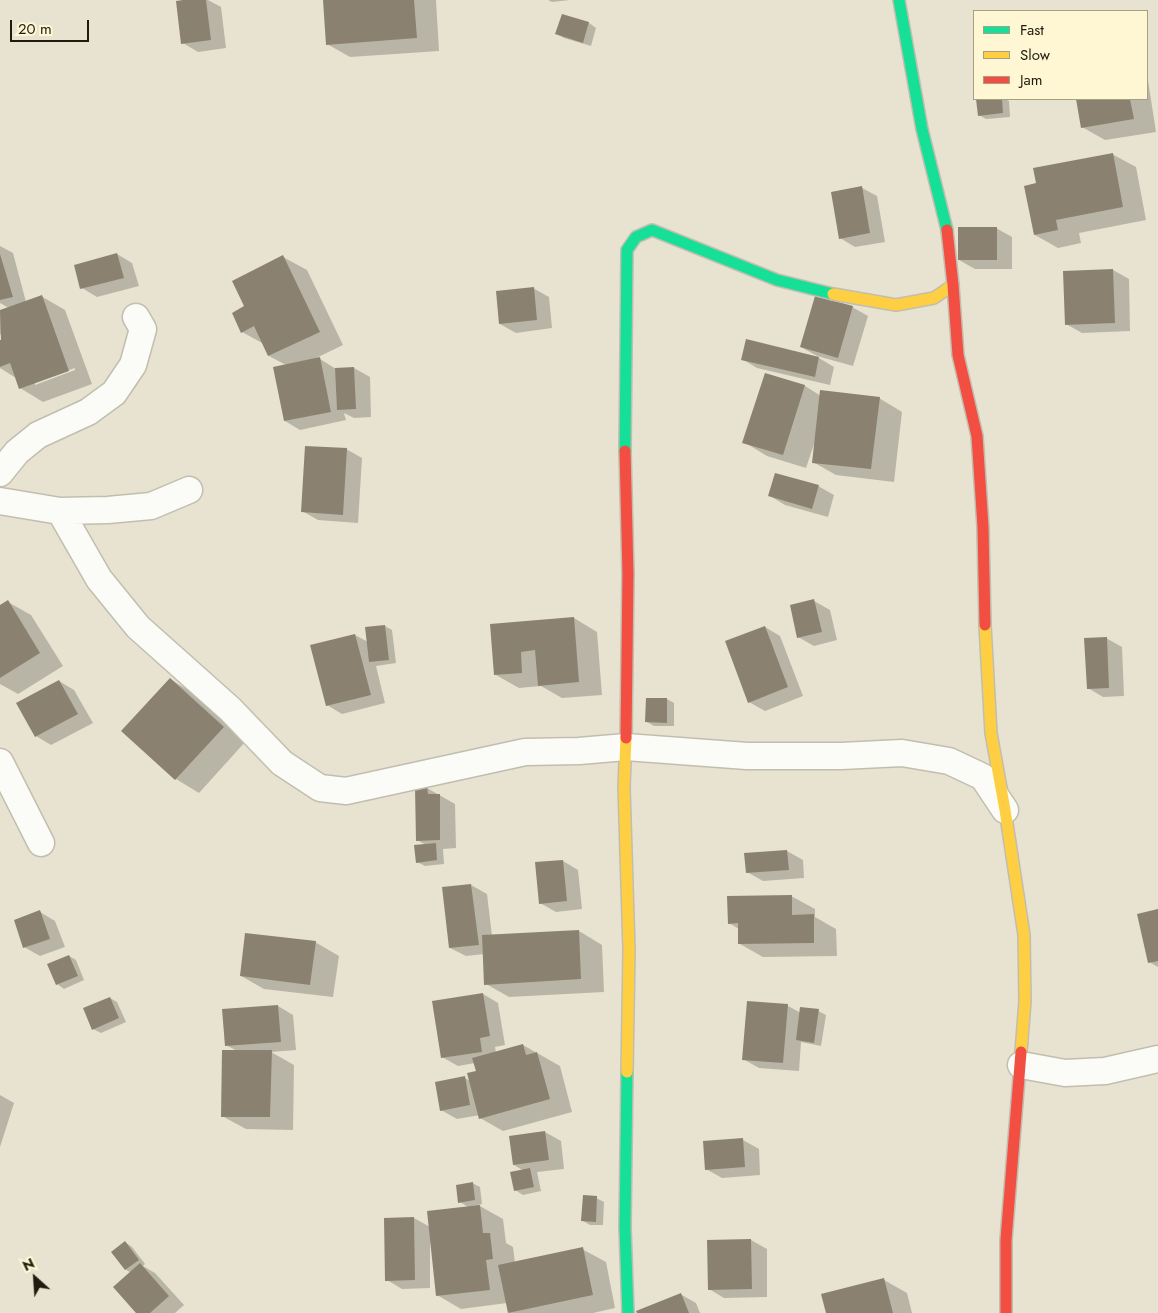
<!DOCTYPE html>
<html>
<head>
<meta charset="utf-8">
<style>
  body { margin:0 }
  #map { position:relative; width:1158px; height:1313px; overflow:hidden; background:#e7e3d0; font-family:Jost,sans-serif }
  canvas { display:block }
  .legend { position:absolute; left:973px; top:10px; width:175px; height:90px; box-sizing:border-box; background:#fff7d3; border:1px solid #a59f85; margin:0; padding:6px 9px; list-style:none; font-size:15px; color:#1f1c0f }
  .legend li { display:flex; align-items:center; gap:10px; height:25px }
  .legend b { width:25px; border:1px solid #a59f85 }
  .north { position:absolute; left:10px; top:1253px; width:50px; height:50px; -webkit-text-stroke:4px #fff7d3; paint-order:stroke; rotate:334deg; font-size:14px; font-weight:700; line-height:20px; text-align:center; color:#1f1c0f }
  .north::after { content:''; display:block; margin:auto; width:18px; height:22px; background:#1f1c0f; clip-path:polygon(50% 0,100% 100%,50% 72%,0 100%) }
  .scale { position:absolute; left:10px; top:20px; width:79px; height:22px; box-sizing:border-box; border:2px solid #1f1c0f; border-top:0; padding-left:6px; font-size:15px; line-height:18px; white-space:nowrap; color:#1f1c0f; -webkit-text-stroke:4px #fff7d3; paint-order:stroke }
</style>
</head>
<body>
<div id="map">
<canvas width="1158" height="1313"></canvas>
<ul class="legend">
<li><b style="height:6px;background:#16e098"></b>Fast</li>
<li><b style="height:6px;background:#ffcf43"></b>Slow</li>
<li><b style="height:6px;background:#f24e42"></b>Jam</li>
</ul>
<div class="north">N</div>
<div class="scale">20 m</div>
</div>
<script>
const context = document.querySelector('canvas').getContext('2d');
context.lineJoin = 'round';
function fill(path, color) { context.fillStyle = color; context.fill(path, 'evenodd'); }
function strokePath(path, color, width, dash) { context.strokeStyle = color; context.lineWidth = width; context.lineCap = dash ? 'butt' : 'round'; context.setLineDash(dash || []); context.stroke(path); }
const shadow = new Path2D(`
  M192 0H208L221 7 226 48 198 52 183 43Z
  M324 0H436L439 51 350 57 327 44Z
  M548 0H570L552 2Z
  M563 16 589 23 596 28 591 46 564 38 557 34Z
  M1147 74 1156 132 1105 140 1082 127 1077 99H1147Z
  M1005 99 1009 101 1010 117 986 119 979 115 977 100Z
  M1112 154 1136 167 1146 220 1079 233 1081 243 1058 248 1035 235 1037 184Z
  M862 188 877 196 885 242 855 247 840 238Z
  M996 228 1012 237V269H975L959 260Z
  M0 246 13 253 26 302 41 296 65 310 92 384 43 402 20 388 16 378 0 368V342L3 341 0 333V311L9 308 0 303ZM75 368V370L35 385V382Z
  M117 254 132 263 139 286 97 297 82 288Z
  M283 257 307 270 343 345 314 359H320L336 369 354 368 370 377 371 417 354 418 344 413 346 420 300 430 285 421 286 365 269 356 264 344 242 332 246 307Z
  M1113 270 1129 279 1130 331 1082 333 1066 324 1065 273Z
  M533 288 549 297 552 328 516 333 500 324Z
  M852 307 868 316 853 366 817 356 801 347Z
  M747 341 819 358 834 367 830 385 757 368 742 359Z
  M766 374 805 386 821 396 879 398 902 412 894 482 836 475 813 462 815 444H814L806 468 767 456 744 442Z
  M346 449 362 458 358 523 318 520 302 511Z
  M818 486 834 495 828 517 785 505 770 496Z
  M814 601 830 610 837 640 814 646 798 637Z
  M8 602 31 615 63 666 18 694 0 684V607Z
  M574 618 597 632 602 695 562 698 541 686 519 688 496 675 492 625Z
  M385 626 392 630 396 663 376 666 385 703 342 714 327 705 355 635 368 642Z
  M765 627 780 636 803 696 765 711 749 702Z
  M1106 638 1122 647 1124 696 1103 697 1088 688Z
  M170 679 193 693 246 741 199 793 176 779 123 731Z
  M59 681 74 690 93 723 51 745 36 736Z
  M667 699 674 703V726H654L647 722Z
  M427 788 455 804 456 848 443 849 444 864 425 866 417 862 426 845 417 840Z
  M787 851 803 860 804 878 763 881 747 872Z
  M563 861 578 870 582 909 556 912 540 903Z
  M471 885 487 894 492 936 579 931 602 945 604 992 509 997 486 984 484 954 466 956 450 948 444 889Z
  M791 896 815 909V917L836 929 837 956 763 957 740 944 739 929 729 923Z
  M1158 911V967L1149 962Z
  M40 912 55 921 65 947 40 956 24 947Z
  M315 942 339 956 333 997 264 989 241 976Z
  M69 956 76 960 84 980 64 989 57 984Z
  M483 994 498 1003 505 1045 495 1047 496 1053 523 1045 560 1066 572 1112 503 1131 480 1118V1115L457 1119 441 1110 465 1078 470 1081 477 1072 475 1063 458 1066 442 1057Z
  M110 998 117 1002 126 1022 101 1033 93 1029Z
  M748 1002 788 1006 801 1013 818 1011 826 1015 821 1046 801 1042 799 1071 759 1068 743 1059Z
  M278 1006 293 1015 296 1050 271 1052 294 1065 293 1130 246 1129 222 1116 237 1051 226 1045Z
  M0 1095 14 1103 0 1147Z
  M545 1132 561 1141 564 1169 537 1172 541 1191 523 1195 515 1190 524 1171 514 1165 510 1137Z
  M743 1140 759 1149 760 1175 722 1178 706 1169 705 1142Z
  M472 1183 480 1187 482 1204 478 1205 503 1219 506 1243 513 1247 515 1263 582 1249 606 1262 615 1308 593 1313H510L507 1303 461 1309 437 1295 432 1243H430V1288L402 1289 387 1280 414 1218 430 1227 468 1207 460 1202Z
  M596 1198 604 1202 603 1225H590L583 1221Z
  M751 1240 767 1249V1297L724 1298 709 1289 708 1241Z
  M125 1242 132 1247 145 1264 143 1266 155 1273 184 1305 175 1313H138L131 1273 125 1269Z
  M884 1280 907 1293 912 1313H828Z
  M680 1294 696 1303 700 1313H638Z`);
const building = new Path2D(`
  M183 0H206L211 40 181 44 176 1Z
  M323 0H414L417 38 326 45Z
  M562 14 589 22 583 43 555 34Z
  M976 99H1002L1003 113 978 116Z
  M1076 99H1130L1134 119 1081 128Z
  M1113 153 1123 207 1056 220 1058 230 1034 235 1024 186 1036 183 1033 168Z
  M862 186 870 233 839 239 831 192Z
  M958 227H997V260H958Z
  M117 253 124 278 80 289 74 265Z
  M0 254 13 297 0 300Z
  M283 255 320 332 268 356 254 326 241 333 232 313 244 306 232 281Z
  M1113 269 1115 323 1065 325 1063 271Z
  M534 287 537 320 499 324 496 291Z
  M42 295 69 371 19 389 10 363 0 367V340H1L0 310Z
  M815 296 853 306 838 358 800 347Z
  M746 339 819 357 815 377 741 360Z
  M320 357 331 412 284 421 273 367Z
  M354 367 356 409 337 410 335 368Z
  M765 373 805 385 783 455 742 443Z
  M820 390 880 397 871 469 812 463Z
  M305 446 347 448 343 515 301 512Z
  M775 473 819 485 812 509 768 496Z
  M814 599 822 632 797 638 790 605Z
  M8 600 40 653 0 678V605Z
  M574 617 579 682 538 686 535 650 521 652 522 673 494 675 490 624Z
  M385 625 389 660 369 662 365 627Z
  M765 626 788 687 748 703 725 641Z
  M355 634 371 695 326 706 310 645Z
  M1107 637 1109 688 1087 689 1084 638Z
  M170 678 224 727 175 780 121 731Z
  M59 680 78 714 35 737 16 703Z
  M646 698H667V723L645 722Z
  M427 786 428 794H440V840L416 841 415 787Z
  M436 843 437 860 416 863 414 845Z
  M787 850 789 870 746 873 744 853Z
  M563 860 567 901 539 904 535 862Z
  M471 884 479 945 449 948 442 887Z
  M792 895V915L814 914V943L738 944V923L728 924 727 896Z
  M1158 909V961L1148 963 1137 914Z
  M40 910 50 939 23 948 14 920Z
  M579 930 581 979 484 985 482 935Z
  M245 933 316 941 310 985 240 976Z
  M69 955 78 976 56 985 47 964Z
  M483 993 490 1036 480 1038 482 1052 441 1058 432 1001Z
  M110 997 119 1018 92 1030 83 1008Z
  M747 1001 788 1004 783 1063 742 1060Z
  M278 1005 281 1042 225 1046 222 1009Z
  M800 1007 819 1009 814 1043 796 1040Z
  M523 1044 526 1055 537 1052 550 1099 479 1119 467 1073 476 1071 472 1058Z
  M222 1050H272L270 1117H221Z
  M465 1076 470 1105 440 1111 435 1082Z
  M545 1131 549 1160 513 1165 509 1136Z
  M743 1138 745 1167 705 1170 703 1141Z
  M530 1168 534 1187 514 1191 510 1172Z
  M473 1182 475 1200 458 1203 456 1185Z
  M583 1195 597 1196 596 1222 581 1221Z
  M480 1205 483 1233H490L493 1259 486 1260 490 1290 436 1296 427 1211Z
  M414 1217 415 1280 385 1281 384 1218Z
  M751 1239 752 1289 708 1290 707 1240Z
  M125 1241 139 1260 125 1270 111 1252Z
  M583 1247 593 1295 508 1313 498 1265Z
  M140 1263 169 1296 150 1313H136L113 1287Z
  M884 1278 893 1313H826L821 1294Z
  M681 1293 689 1313H637L636 1311Z`);
const street = new Path2D(`
  M0 473 17 452 38 435 88 412 114 393 133 365 143 329 136 317
  M0 501 60 511 108 510 151 506 189 490
  M60 511 99 579 138 627 230 709 282 763 320 788 346 791 525 752 579 751 626 747 747 756H841L902 753 949 761 983 777 1005 810
  M0 762 41 843
  M1021 1065 1065 1073 1105 1071 1158 1059`);
const fast = new Path2D(`
  M899 0 922 129 947 230
  M625 451 627 250 636 237 652 230 777 280 833 294
  M627 1072 625 1227 628 1313`);
const slow = new Path2D(`
  M833 294 896 305 934 298 953 285
  M985 625 991 733 1005 810 1024 935 1025 1001 1021 1052
  M626 738 624 787 629 950 627 1072`);
const jam = new Path2D(`
  M947 230 953 285 958 355 977 436 983 527 985 625
  M625 451 628 574 626 738
  M1006 1313V1240L1021 1052`);
fill(shadow, '#0003');
fill(building, '#8b8170');
strokePath(street, '#c2beaf', 29);
strokePath(fast, '#c2beaf', 14);
strokePath(slow, '#c2beaf', 14);
strokePath(jam, '#c2beaf', 14);
strokePath(street, '#fbfbf8', 26);
strokePath(fast, '#16e098', 11);
strokePath(slow, '#ffcf43', 11);
strokePath(jam, '#f24e42', 11);
</script>
</body>
</html>
